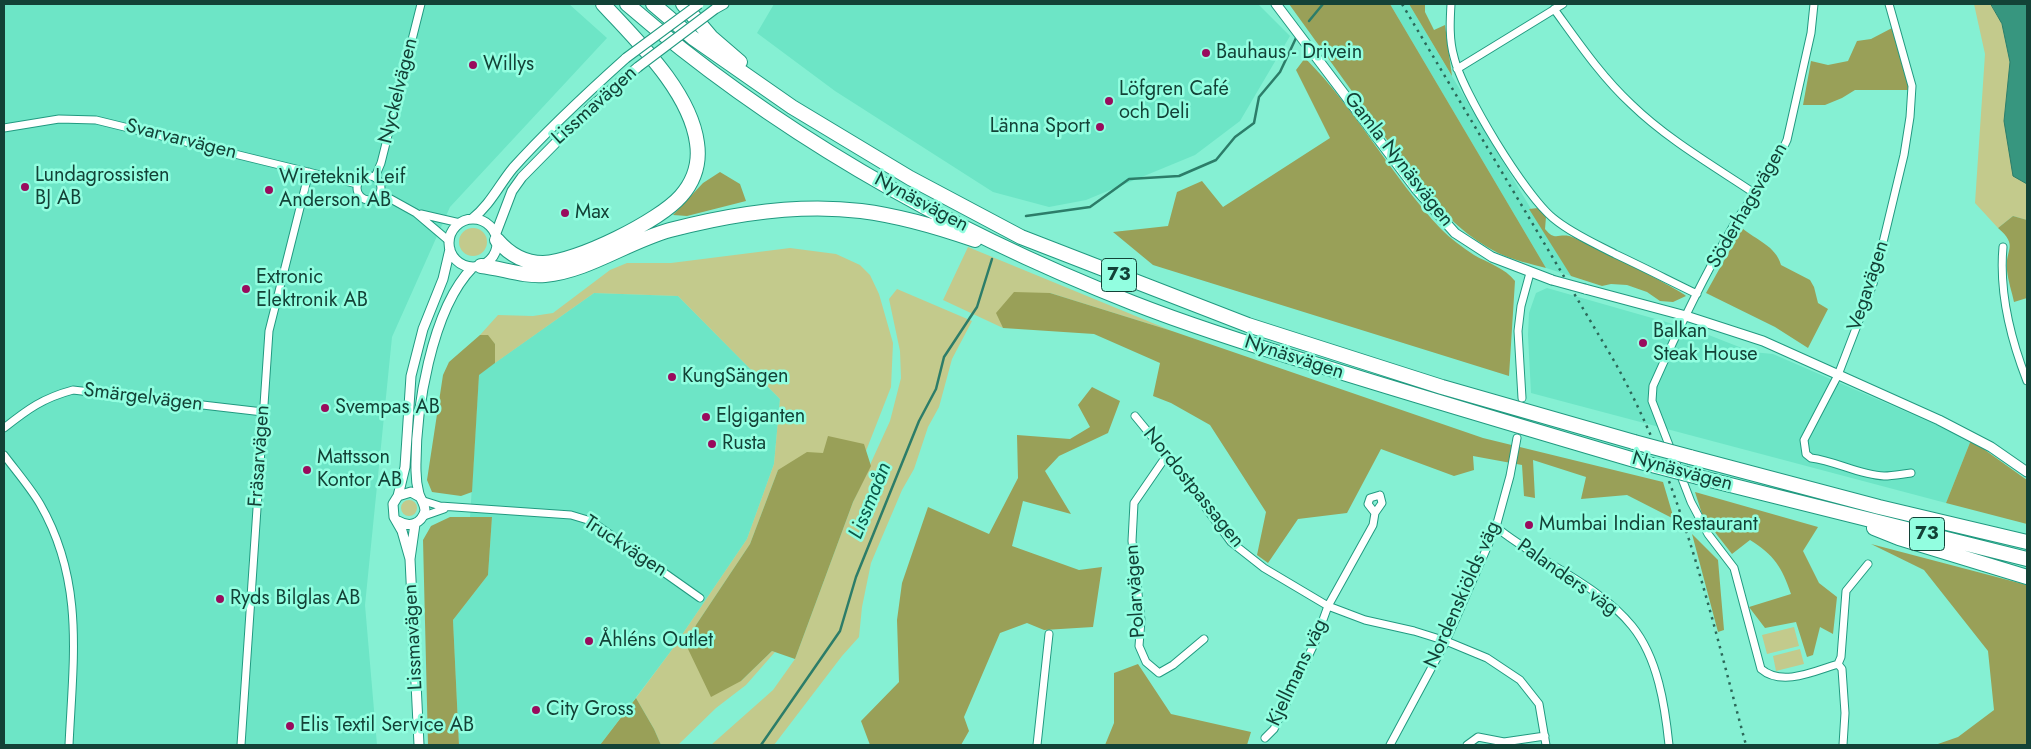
<!DOCTYPE html>
<html>
<head>
<meta charset="utf-8">
<style>
  body { margin:0 }
  #map { position:relative; width:2031px; height:749px; overflow:hidden; background:#85f0d3; font-family:Jost,sans-serif }
  canvas { display:block }
  .frame { position:absolute; inset:0; border:5px solid #134237; pointer-events:none }
</style>
</head>
<body>
<div id="map">
<canvas width="2031" height="749"></canvas>
<div class="frame"></div>
</div>
<script>
const context = document.querySelector('canvas').getContext('2d');
context.lineJoin = 'round';
function fill(path, color) { context.fillStyle = color; context.fill(path, 'evenodd'); }
function strokePath(path, color, width, dash) { context.strokeStyle = color; context.lineWidth = width; context.lineCap = dash ? 'butt' : 'round'; context.setLineDash(dash || []); context.stroke(path); }
function drawText(font, color, halo, rows, align = 'center') {
  context.font = font + ' Jost,sans-serif'; context.lineWidth = 5; context.setLineDash([]); context.textBaseline = 'middle'; context.strokeStyle = halo; context.fillStyle = color; for (const [text, x, y, turn = 0] of rows) {
    context.save(); context.translate(x, y); context.rotate((+turn || 0) * Math.PI / 180); context.textAlign = isNaN(turn) ? turn : align; if (halo) context.strokeText(text, 0, 0); context.fillText(text, 0, 0); context.restore();
  }
}
const built = new Path2D(`
  M4 4H569L607 38 450 207 392 337 365 605 377 745H4Z
  M774 4H1258L1290 36 1240 121 1195 155 1086 200 1049 207 993 192 835 91 757 33Z
  M1390 4H1409L1571 276 1546 268Z
  M1547 288 1701 332 1752 352 1773 354 1971 440 1946 503 1531 393 1528 335 1529 313 1536 293Z
  M594 293 678 296 780 399 774 464 747 539 671 651 600 745H459L453 620 488 575 492 517H470L479 374Z`);
const green = new Path2D(`
  M1974 4H1991L2002 24 2010 63 2004 121 2022 179 2027 184V220L2013 216 1998 228 1975 203 1985 54Z
  M459 242a14 14 0 1 1 28 0a14 14 0 1 1-28 0Z
  M968 247 1172 331 1050 293 997 313 1003 328 943 300Z
  M790 248 836 254 860 265 870 275 879 294 893 343 891 387 866 451 863 444 823 453 778 470 750 544 696 625 741 681 772 651 775 652 746 685 716 708 678 745H661L654 729 636 698 671 651 747 539 774 464 780 399 678 296 594 293 495 363V344L480 335 498 315 533 316 553 313 610 270 627 263H671Z
  M897 289 972 321 952 359 939 407 928 427 914 469 902 490 871 563 862 607 859 637 842 656 774 745H711L773 690 795 659 853 502 890 421 901 378 900 351 889 299Z
  M401 508a8 8 0 1 1 16 0a8 8 0 1 1-16 0Z
  M1794 627 1799 646 1767 654 1762 635Z
  M1800 649 1804 664 1776 671 1773 656Z`);
const forest = new Path2D(`
  M1289 4H1390L1546 268C1531 264 1513 260 1498 253 1468 238 1446 216 1424 191Z
  M1409 4H1425V12L1434 30 1445 25 1452 76Z
  M1892 28 1910 90H1855L1842 98 1825 105H1803L1811 61 1828 65 1848 61 1857 41 1871 39Z
  M1305 58C1357 110 1391 176 1441 229 1451 239 1462 247 1474 255 1488 263 1505 268 1515 281L1509 376 1153 265 1113 232 1168 226 1177 192 1202 181 1223 207 1330 138 1296 70Z
  M720 172 740 184 746 201 687 216 673 215 703 183Z
  M1538 208 1546 217 1545 229C1555 241 1557 234 1569 236 1579 238 1681 290 1686 296L1673 302 1660 301 1647 292 1627 285 1611 284 1602 286 1571 276 1529 209Z
  M2013 216 2027 220V298L2014 302C2012 292 2008 281 2007 270 2005 249 2019 246 1998 228Z
  M1742 228C1756 240 1776 246 1781 265L1810 280 1814 287 1818 303 1828 309 1808 348 1775 327 1706 293Z
  M1014 292 1050 293 1172 331 1483 438 1663 482 1674 519 1627 495 1581 499 1586 477 1533 460 1535 498 1524 496 1522 465 1473 456 1474 470 1454 476 1381 449 1347 513 1298 519 1268 563 1257 555 1266 512 1210 425 1171 403 1153 396 1160 363 1094 334 1003 328 996 313Z
  M480 335H488L495 344V363L479 375 472 492 461 496 432 492 427 480 443 375 449 362Z
  M1092 387 1120 401 1108 433 1059 456 1045 471 1071 514 1023 501 1012 546 1079 570 1102 567 1093 627 1044 630 1027 623 1000 633 964 717 969 731 961 745H870L861 721 899 682 897 620 902 583 928 507 989 534 1018 478 1017 435 1070 439 1090 427 1078 405Z
  M828 436 864 444 871 466 853 502 795 659 772 651 741 681 711 697 688 649 696 625 750 544 778 470 807 452 823 453Z
  M1971 440 2027 480V524L1946 503Z
  M1695 492 1818 527 1803 551 1819 583 1837 597 1833 634 1820 627 1813 655 1807 657 1796 622 1765 628 1749 607 1791 594C1782 567 1774 555 1750 540L1732 554 1703 517Z
  M450 517H492L488 575 453 620 459 745H428L423 540 431 526Z
  M1692 534 1718 560 1724 630 1718 632Z
  M1871 544 2027 585V745H1935L1958 737 1994 710 1988 651 1924 570Z
  M1138 664 1171 714 1251 732 1247 745H1105L1114 723V673Z
  M636 698 654 729 661 745H600Z`);
const water = new Path2D(`
  M1991 4H2027V184L2013 176 2004 121 2010 62 2002 24Z`);
const stream = new Path2D(`
  M1309 21 1323 4
  M1026 216 1090 207 1129 179 1179 176 1216 160 1235 137 1254 123 1259 97 1280 72 1296 38
  M761 745 840 631 856 577 919 421 936 389 944 357 977 307 992 259`);
const minor = new Path2D(`
  M1451 4C1450 21 1449 40 1454 57 1462 92 1525 195 1553 218 1571 233 1594 243 1615 254 1643 267 1670 281 1697 294
  M1814 4 1811 33 1787 140C1773 171 1750 198 1732 228 1703 278 1677 332 1653 386L1652 401 1691 502 1708 534 1734 568 1761 669C1782 687 1815 671 1838 664
  M1889 4 1912 86 1910 117 1904 155 1873 284 1838 375 1804 440 1806 454 1811 458C1836 461 1859 475 1884 476 1893 476 1902 474 1911 473
  M1554 9C1578 42 1601 76 1631 104 1667 139 1712 165 1754 193
  M1457 69 1563 4
  M4 128 59 119 96 120 357 184
  M357 188a12 12 0 1 1 24 0a12 12 0 1 1-24 0Z
  M375 177 381 163 421 4
  M380 193 416 213 449 241
  M421 214 460 223
  M2003 247C1999 291 2011 340 2027 381
  M1522 398 1518 331 1521 306 1530 273
  M1135 416 1167 455 1231 542 1264 568 1328 606 1365 620 1414 631 1446 641 1487 658 1520 680 1539 704 1546 745
  M4 428C28 409 43 398 73 390L263 412
  M4 455C16 471 30 487 40 504 85 582 73 659 69 745
  M1167 455 1134 503 1132 541 1141 620 1139 646 1146 662 1159 673 1173 665 1204 639
  M424 501 440 506 571 515 591 521 700 598
  M424 516 444 509
  M1496 527C1537 561 1598 584 1632 626 1658 658 1665 706 1669 745
  M1265 738 1274 729 1315 642 1328 606 1373 525 1375 513 1382 503 1380 495 1370 498 1368 504 1375 513
  M241 745 269 331 309 172
  M1037 745 1049 634
  M1390 745 1446 641 1496 527 1510 476 1517 438
  M1467 745 1478 737 1504 742 1545 736
  M1843 745 1845 713 1842 669 1838 664 1841 657 1846 591 1868 564`);
const tertiary = new Path2D(`
  M1276 4 1416 189 1455 233 1492 257 1552 280
  M715 9 724 4
  M472 219C490 205 499 185 513 168 548 129 587 93 626 58
  M449 243a24 24 0 1 1 48 0a24 24 0 1 1-48 0Z
  M496 233 512 191 522 177 591 107 638 67
  M1585 289 1686 316 1763 341 1939 420 1991 447 2027 472
  M398 496 411 492 420 497
  M398 521C410 528 421 524 425 511 425 504 421 500 419 494 417 486 416 478 416 471 415 413 431 309 473 267
  M415 524 410 559 419 745
  M410 559 402 531 394 517 393 504 398 496 405 467 411 376 423 329 443 279 450 249`);
const motorway = new Path2D(`
  M627 4C775 132 950 231 1133 303 1194 327 1258 347 1321 366 1430 400 1539 432 1648 464
  M653 4 693 38 792 107 910 178 1021 237 1248 325 1442 387 1634 442
  M683 4 711 37 740 62
  M497 240C509 254 524 263 543 263 577 262 659 221 681 196 694 181 700 163 697 143 690 91 637 41 603 4
  M481 266C501 268 524 277 545 275 588 271 627 242 670 230 731 214 797 203 861 211 900 216 938 227 975 240
  M1690 457 1879 507 2027 542
  M1698 477 2027 559
  M1874 528 1899 538 2027 577`);
const rail = new Path2D(`
  M1402 4 1613 359C1681 479 1710 613 1746 745`);
const tertiaryBridge = new Path2D(`
  M626 58 699 4
  M638 67 715 9
  M1552 280 1585 289`);
const motorwayBridge = new Path2D(`
  M1634 442 1690 457
  M1648 464 1698 477`);
const markers = [
  [1206,53,5,"#990b5d"],
  [473,65,5,"#990b5d"],
  [1109,101,5,"#990b5d"],
  [1100,127,5,"#990b5d"],
  [25,187,5,"#990b5d"],
  [269,190,5,"#990b5d"],
  [565,213,5,"#990b5d"],
  [246,289,5,"#990b5d"],
  [1643,343,5,"#990b5d"],
  [672,377,5,"#990b5d"],
  [325,408,5,"#990b5d"],
  [706,417,5,"#990b5d"],
  [712,444,5,"#990b5d"],
  [307,470,5,"#990b5d"],
  [1529,525,5,"#990b5d"],
  [220,599,5,"#990b5d"],
  [589,641,5,"#990b5d"],
  [536,710,5,"#990b5d"],
  [290,726,5,"#990b5d"]
];
const shields = [
  [1119,275,35],
  [1927,534,35]
];
const shieldNames = [
  ["73",1119,275],
  ["73",1927,534]
];
const poiNames = [
  ["Bauhaus - Drivein",1216,53],
  ["Willys",483,65],
  ["Löfgren Café",1119,90],
  ["och Deli",1119,113],
  ["Länna Sport",1090,127,"right"],
  ["Lundagrossisten",35,176],
  ["BJ AB",35,199],
  ["Wireteknik Leif",279,178],
  ["Anderson AB",279,201],
  ["Max",575,213],
  ["Extronic",256,278],
  ["Elektronik AB",256,301],
  ["Balkan",1653,332],
  ["Steak House",1653,355],
  ["KungSängen",682,377],
  ["Svempas AB",335,408],
  ["Elgiganten",716,417],
  ["Rusta",722,444],
  ["Mattsson",317,458],
  ["Kontor AB",317,481],
  ["Mumbai Indian Restaurant",1539,525],
  ["Ryds Bilglas AB",230,599],
  ["Åhléns Outlet",599,641],
  ["City Gross",546,710],
  ["Elis Textil Service AB",300,726]
];
const streetNames = [
  ["Nyckelvägen",399,91,-76],
  ["Lissmavägen",595,106,-42],
  ["Svarvarvägen",181,140,14],
  ["Gamla Nynäsvägen",1398,160,52],
  ["Nynäsvägen",921,203,28],
  ["Söderhagsvägen",1748,206,-60],
  ["Vegavägen",1869,286,-72],
  ["Nynäsvägen",1294,358,18],
  ["Smärgelvägen",143,398,7],
  ["Fräsarvägen",260,456,-86],
  ["Nynäsvägen",1682,472,15],
  ["Nordostpassagen",1193,488,51],
  ["Truckvägen",625,547,33],
  ["Palanders väg",1567,578,35],
  ["Polarvägen",1136,591,-94],
  ["Nordenskiölds väg",1463,595,-66],
  ["Lissmavägen",414,637,-93],
  ["Kjellmans väg",1298,673,-65]
];
const waterNames = [
  ["Lissmaån",871,501,-68]
];
fill(built, '#6de5c6');
fill(green, '#c3ca8c');
fill(forest, '#99a058');
fill(water, '#37967f');
strokePath(water, '#2c7d69', 1);
strokePath(stream, '#2c7d69', 2.5);
strokePath(minor, '#219a80', 9);
strokePath(tertiary, '#219a80', 11);
strokePath(motorway, '#219a80', 16);
strokePath(minor, '#fff', 7);
strokePath(tertiary, '#fff', 9);
strokePath(motorway, '#fff', 14);
strokePath(rail, '#2c6859', 2.5, [2.5, 5]);
strokePath(tertiaryBridge, '#219a80', 11, []);
strokePath(motorwayBridge, '#219a80', 16, []);
strokePath(tertiaryBridge, '#fff', 9);
strokePath(motorwayBridge, '#fff', 14);
for (const [x, y, r, color] of markers) { const dot = new Path2D(); dot.arc(x, y, r, 0, 2 * Math.PI); context.fillStyle = color; context.fill(dot); strokePath(dot, '#92fee0', 2); }
for (const [x, y, w] of shields) { const box = new Path2D(); box.roundRect(x - w / 2, y - 16.5, w, 33, 4); context.fillStyle = '#92fee0'; context.fill(box); strokePath(box, '#134237', 1); }
drawText('bold 19px', '#134237', null, shieldNames);
drawText('20px', '#134237', '#92fee0', poiNames, 'left');
drawText('20px', '#134237', '#92fee0', streetNames);
drawText('italic 21px', '#0a5949', '#92fee0', waterNames);
</script>
</body>
</html>
